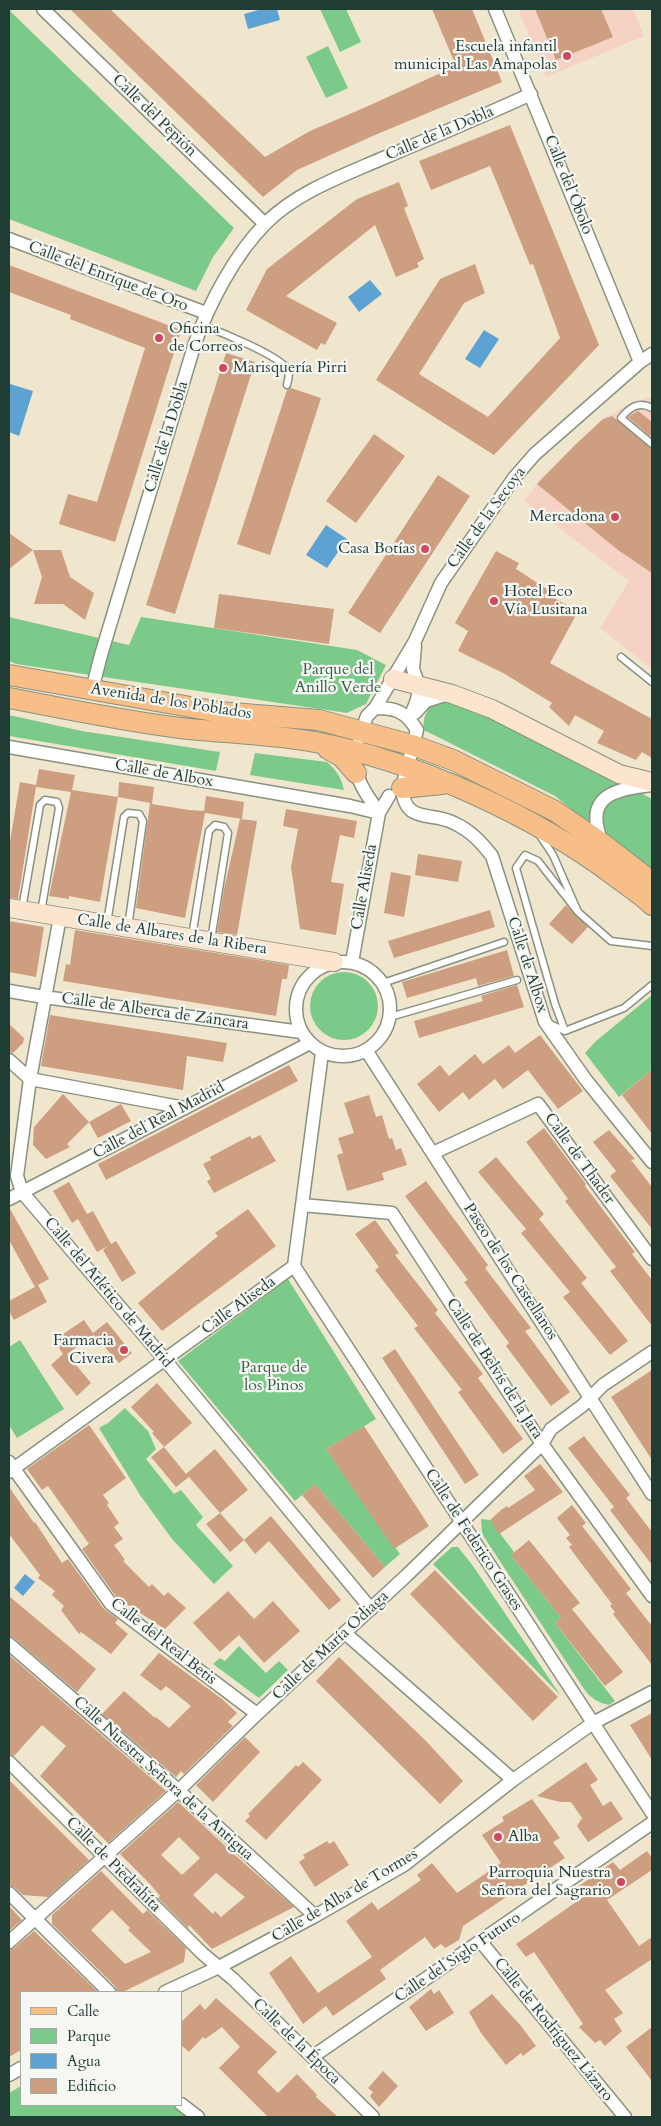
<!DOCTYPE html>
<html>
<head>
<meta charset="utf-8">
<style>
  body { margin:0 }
  #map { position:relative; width:661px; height:2126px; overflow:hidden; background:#f0e6ce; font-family:Cardo,serif }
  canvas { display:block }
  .frame { position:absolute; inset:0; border:10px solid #1f3d34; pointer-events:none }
  .legend { position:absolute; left:20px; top:1991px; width:162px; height:115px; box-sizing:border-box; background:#f6f6f2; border:1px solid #a0aca6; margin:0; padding:6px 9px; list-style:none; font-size:15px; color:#1f3d34 }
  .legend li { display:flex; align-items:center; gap:10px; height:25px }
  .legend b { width:25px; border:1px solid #a0aca6 }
</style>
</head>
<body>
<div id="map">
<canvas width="661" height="2126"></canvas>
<div class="frame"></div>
<ul class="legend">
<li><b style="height:6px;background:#f7be88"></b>Calle</li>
<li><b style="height:14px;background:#7cca89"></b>Parque</li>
<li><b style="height:14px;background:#5ca2d2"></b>Agua</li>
<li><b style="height:14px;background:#cd9e80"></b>Edificio</li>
</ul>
</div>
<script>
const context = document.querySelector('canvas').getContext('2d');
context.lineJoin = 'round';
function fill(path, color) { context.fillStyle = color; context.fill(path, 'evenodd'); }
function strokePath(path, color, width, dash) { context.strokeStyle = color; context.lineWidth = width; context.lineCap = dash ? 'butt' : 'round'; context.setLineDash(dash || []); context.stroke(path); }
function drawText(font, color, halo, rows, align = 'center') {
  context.font = font + ' Cardo,serif'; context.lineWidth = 4.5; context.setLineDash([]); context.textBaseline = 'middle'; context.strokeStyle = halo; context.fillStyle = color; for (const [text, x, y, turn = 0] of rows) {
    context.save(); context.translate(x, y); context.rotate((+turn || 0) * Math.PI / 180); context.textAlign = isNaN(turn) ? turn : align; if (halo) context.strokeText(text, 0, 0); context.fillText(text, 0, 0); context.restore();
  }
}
const built = new Path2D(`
  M518 9H633L644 36 546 77Z
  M649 398H652V669L600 628 629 581 524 501 542 477 603 419 629 404Z`);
const green = new Path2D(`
  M320 9H346L361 42 340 52Z
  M9 10 234 228 213 257 196 291 9 219Z
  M328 46 348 88 326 98 306 57Z
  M9 617 129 645 141 617 357 650 386 665 366 704 347 713 16 664 9 661Z
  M435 701H450L495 718 593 767 652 799V875L555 796 424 730C422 717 427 710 435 701Z
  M9 715 82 731 220 752 216 771 9 736Z
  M255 753 327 762C337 771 341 777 344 790L250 775Z
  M310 1006a34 34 0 1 1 68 0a34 34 0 1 1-68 0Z
  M652 995V1070L619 1097 585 1053 596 1041Z
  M288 1279 376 1419 326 1449 400 1554 385 1567 315 1484 295 1501 178 1361Z
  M20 1340 64 1409 17 1438 9 1425V1347Z
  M125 1408 148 1431 156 1449 146 1459 174 1494 181 1490 203 1517 196 1525 233 1566 214 1584 172 1539 140 1495 99 1428 108 1423Z
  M481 1519 490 1520 514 1552 511 1555 561 1618 555 1623 615 1701 609 1705C599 1703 590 1698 584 1689L482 1534Z
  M452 1547H458L473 1566 561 1696 433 1564Z
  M239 1646 266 1673 279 1661 288 1670 259 1698 213 1664 220 1658 225 1661Z
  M21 2086V2105H181L198 2117H9V2093Z`);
const water = new Path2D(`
  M262 9H277L280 20 248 29 244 14Z
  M370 280 382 294 359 312 348 297Z
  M484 330 499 339 480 368 465 359Z
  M10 384 33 391 19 436 9 432Z
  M326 525 347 539 327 568 306 555Z
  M25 1574 35 1582 23 1596 14 1588Z`);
const building = new Path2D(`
  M70 9H110L265 157 310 131 366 107 456 66 432 9H472L502 82 375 135 297 170 263 197Z
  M535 9H601L613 37 556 60Z
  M510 125 599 345 494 455 376 380 440 279 475 264 485 293 464 303 419 374 488 417 560 338 533 264 530 265 490 166 431 190 419 161Z
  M399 182 408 206 404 208 424 259 417 263 419 267 396 277 375 225 286 296 337 323 325 345 321 343 317 350 246 310 267 269 357 199Z
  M9 265 181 330 115 542 59 524 68 494 97 502 145 348 70 319 71 315 9 292Z
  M226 353 255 362 175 614 146 605Z
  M291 388 321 398 270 555 237 544 287 390Z
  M638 411 652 422V433L650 436 628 417Z
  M612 416 652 449V573L618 550 537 484 575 445 603 419Z
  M374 434 405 456 356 523 326 501Z
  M438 475 470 496 380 633 348 613Z
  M9 533 33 550 9 569Z
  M33 550H61L70 577 94 593 85 620 63 604H34L42 577Z
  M496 551 519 563 516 569 556 595 554 598 572 608 570 612 576 615 550 663 652 719V758L642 752 636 760 597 743 604 731 575 715 569 726 549 707 552 703 505 674 458 651 468 631 455 623Z
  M219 594 334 609 329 644 214 628Z
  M39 769 75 775 72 790 118 797 100 902 69 896V899L49 896 71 792 36 787 18 899 9 898V847L20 782 36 785Z
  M119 782 154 787 152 804 189 810 204 811 206 796 244 802 242 819 205 813 185 918 136 908 150 803 118 797Z
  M286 809 357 821 354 838 340 835 331 882 344 884 336 935 300 929 291 867 298 829 283 826Z
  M240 819 257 821 237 935 217 932 224 889Z
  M418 854 462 861 458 882 415 875Z
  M391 872 411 876 404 917 384 913Z
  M566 905 588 927 572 944 549 924Z
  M490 910 495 927 394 958 388 941Z
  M9 921 44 927 36 977 9 972Z
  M75 930 289 965 287 979H282L276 1016 63 981 66 964 70 965Z
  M507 950 514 976 478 986 476 978 407 998 402 982Z
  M517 985 524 1007 419 1038 414 1021 483 1001 481 996Z
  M50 1015 227 1043 223 1062 187 1056 183 1090 41 1066Z
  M9 1024 24 1038 23 1043 13 1053 9 1052Z
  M540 1035 583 1091 558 1109 528 1070 503 1089 495 1079 469 1100 463 1092 439 1112 417 1084 440 1065 449 1076 475 1054 483 1064 509 1045 515 1053Z
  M289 1065 298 1081 106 1180 98 1164Z
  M652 1070V1134L622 1095Z
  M63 1094 89 1122 67 1144 70 1147 46 1159 33 1145 34 1127Z
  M369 1095 376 1117 382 1115 389 1139 392 1138 396 1150 401 1148 407 1165 382 1173 384 1180 347 1191 337 1155 343 1153 338 1138 354 1133 344 1103Z
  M121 1104 131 1121 98 1138 89 1122Z
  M544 1128 586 1184 585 1186 635 1252 632 1254 652 1280V1326L610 1271 616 1267 565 1201 568 1199 526 1142Z
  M609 1130 635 1159 631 1160 652 1187V1229L610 1176 616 1171 593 1142Z
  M260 1135 276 1161 214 1193 207 1181 211 1179 203 1164 211 1160 210 1157 238 1142 250 1136 252 1139Z
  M496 1157 544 1214 539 1219 587 1278 581 1283 628 1341 610 1355 563 1297 570 1292 521 1233 526 1229 478 1172Z
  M426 1181 488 1265 485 1268 531 1328 525 1331 570 1392 551 1406 506 1346 509 1343 464 1282 468 1280 405 1196Z
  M69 1182 87 1214 93 1211 111 1244 116 1241 136 1273 122 1282 103 1250 108 1246 97 1252 78 1219 72 1223 53 1191Z
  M9 1207 49 1279 38 1285 47 1302 14 1320 9 1311V1301L35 1287 9 1240Z
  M248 1209 276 1246 162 1331 138 1303 218 1236 215 1233Z
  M375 1220 399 1253 395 1255 438 1310 435 1313 483 1374 478 1378 523 1439 503 1454 458 1392 462 1390 414 1328 418 1326 375 1270 379 1267 355 1234Z
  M84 1320 93 1333 107 1322 132 1353 119 1363 94 1335 67 1354 91 1383 77 1396 51 1365 63 1354 54 1340Z
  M395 1349 479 1475 465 1484 382 1358Z
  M652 1370V1460L611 1397Z
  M157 1383 192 1423 164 1447 152 1433 154 1432 131 1407Z
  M89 1425 126 1478 103 1495 109 1503 107 1505 119 1523 114 1527 123 1539 114 1545 125 1560 123 1561 149 1587 152 1584 164 1596 168 1592 186 1608 165 1629 117 1598 82 1549 89 1544 48 1486 42 1490 27 1469Z
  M364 1426 429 1526 394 1549 326 1449Z
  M584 1436 630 1495 626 1498 652 1532V1565L610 1510 614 1507 568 1448Z
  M164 1447 186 1474 215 1449 248 1490 220 1513 189 1477 176 1487 151 1457Z
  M540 1464 563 1492 499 1534 490 1520 501 1510 507 1506 508 1508 535 1490 524 1476Z
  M315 1484 385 1567 373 1578 302 1495Z
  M9 1487 34 1523 35 1522 62 1563 68 1559 104 1609 118 1619 115 1623 128 1634 111 1654 81 1632 79 1634 61 1610 64 1606 52 1595 55 1591 38 1578 40 1575 9 1534Z
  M572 1505 586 1523 582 1526 631 1589 626 1593 652 1626V1665L613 1614 615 1612 610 1606 612 1604 569 1547 572 1545 566 1538 570 1535 557 1518Z
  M220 1513 244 1540 230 1552 206 1524Z
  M271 1516 341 1600 329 1610 269 1541 255 1554 244 1540Z
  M529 1540 580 1603 572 1609 623 1672 605 1686 555 1623 561 1618 511 1555Z
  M435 1570 558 1697 533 1721 410 1594Z
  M228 1591 254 1619 273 1601 300 1631 264 1663 239 1635 220 1652 193 1623Z
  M9 1596 96 1669 77 1692 14 1638 9 1636Z
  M159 1653 222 1699 237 1713 228 1722 233 1726 184 1774 181 1771 176 1777 102 1714 124 1691 155 1718 156 1717 169 1728 191 1706 166 1686 161 1691 140 1675Z
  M9 1655 166 1791 108 1843 40 1776 66 1746 42 1725 14 1756 9 1754Z
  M339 1657 426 1741 463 1781 440 1804 316 1681Z
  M652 1713V1760L630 1725Z
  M245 1737 260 1752 213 1802 196 1785Z
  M303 1762 322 1780 266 1840 245 1821 250 1816 248 1814 296 1765 298 1767Z
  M586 1762 598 1780 590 1785 603 1806 611 1801 623 1819 588 1842 577 1826 582 1818 571 1802H560L537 1796Z
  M9 1780 89 1860 48 1897 23 1895 14 1887 9 1885Z
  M532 1799 560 1838 553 1842 565 1858 463 1926 459 1940 445 1948 441 1944 434 1949 425 1937 380 1970 386 1979 333 2016 326 2006 303 2024 269 1973 291 1956 318 1993 372 1957 346 1921 372 1902 378 1910 421 1880 417 1875 432 1863 457 1893 501 1863 482 1835 504 1821 502 1817Z
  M178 1802 236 1856 294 1907 212 1949 189 1925 188 1928 158 1898 160 1896 150 1884 120 1854ZM179 1837 200 1858 182 1875 161 1855ZM216 1873 245 1897 221 1917 215 1911 213 1914 193 1895Z
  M327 1841 329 1844 334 1841 349 1865 315 1887 299 1862 305 1858 303 1855Z
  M647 1851 652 1858V1870L607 1900 639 1946 652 1937V1959L605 1990 623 2013 614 2019 622 2031 605 2046 600 2040 595 2043 579 2027 583 2024 534 1952 526 1957 516 1944 586 1895 579 1886 613 1862 620 1870Z
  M101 1871 143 1914 147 1910 186 1948 184 1962 123 1992H117L115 1986 52 1924V1915ZM112 1910 130 1928 128 1930 151 1952 125 1964 91 1930Z
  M9 1906 22 1920 9 1931Z
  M34 1931 98 1992H21V2050L9 2057V1950L14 1948Z
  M431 1989 434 1994 439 1990 454 2013 426 2031 409 2007Z
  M492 1994 521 2026 536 2046 523 2056 521 2053 506 2065 481 2033 469 2012Z
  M216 1998 277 2052 257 2072 278 2093 297 2074 317 2095 316 2097 338 2117H268L219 2068 240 2047 222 2027 205 2039 203 2037 189 2052 181 2045V2022L200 2004 205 2010Z
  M652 2027V2081L626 2047Z
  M383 2071 398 2086 379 2107 370 2096 373 2092 368 2088Z`);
const lane = new Path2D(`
  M202 325C218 331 281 356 288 370 290 375 288 380 287 385
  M652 408C639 401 630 407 621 418L652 444
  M621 657 652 682
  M539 834 553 855 578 912 611 941 652 946
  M22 909 40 805 45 800 57 802 59 808 41 912
  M107 923 124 817 128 813 139 814 143 821 128 927
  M192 937 209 831 215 825 224 827 228 833 211 940
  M383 983 504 942
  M390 1017 517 980
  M550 1024 565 1031 624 1008 652 985
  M565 1031 555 1004 516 868 525 855 538 861 578 912`);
const street = new Path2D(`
  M43 9 265 224
  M495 9 640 362
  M9 239 206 313
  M92 690 101 655 195 343C210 302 235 254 266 223 297 192 342 176 381 159 431 138 481 117 531 94
  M375 708C396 708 405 711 417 730L402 788C405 825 431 811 454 823 471 831 481 842 492 856L545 1022 586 1080 652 1162
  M415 713 426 701 448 694
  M410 718 417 700 419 686 413 669 415 646
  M359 738 367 716 375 708 415 641 441 583 514 478 535 454 640 362 652 354
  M9 747 350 806 379 813
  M356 767C357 783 370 799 379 813
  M602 842C583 796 614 789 652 785
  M60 917 30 1079 17 1176 22 1192 165 1360 371 1609
  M296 1009a47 47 0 1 1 94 0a47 47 0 1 1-94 0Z
  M352 962 379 813 389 796
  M9 991 44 997 301 1032
  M366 1050 652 1494
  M9 1060 30 1079 185 1108
  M433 1153 538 1104 652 1259
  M9 1199 310 1043
  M302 1205 392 1213 542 1444 652 1596
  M294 1266 652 1813
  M9 1462 111 1604 257 1714
  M9 1472 294 1266 322 1053
  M345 1633 513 1780
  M9 1644 169 1782 315 1916
  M9 1762 203 1954 233 1979 373 2117
  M9 1893 109 1992
  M9 1942 178 1791 257 1714 406 1576 542 1444 551 1429 582 1406 603 1385 652 1352
  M481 1942 625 2117
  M165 1992 217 1968 315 1916 404 1865 513 1780 593 1723 652 1692
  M312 2057 652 1823
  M9 2075 21 2068
  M181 2104 198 2117`);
const secondary = new Path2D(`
  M393 679 452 694 492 709 619 774 652 782
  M9 908 334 962`);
const primary = new Path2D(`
  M9 675 219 712 319 720 412 745 453 760 555 811 603 844 652 882
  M9 698C66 709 123 721 180 728 225 733 271 734 315 742 416 761 535 816 616 877 628 886 642 895 652 905
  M328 749 342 757 356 773
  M402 788 442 784`);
const markers = [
  [567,56,5,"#d1495b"],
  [159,338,5,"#d1495b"],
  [223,368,5,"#d1495b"],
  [615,517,5,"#d1495b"],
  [425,549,5,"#d1495b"],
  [494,601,5,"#d1495b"],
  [124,1350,5,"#d1495b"],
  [498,1837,5,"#d1495b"],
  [621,1882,5,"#d1495b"]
];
const poiNames = [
  ["Escuela infantil",557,47],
  ["municipal Las Amapolas",557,65],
  ["Oficina",169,329,"left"],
  ["de Correos",169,347,"left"],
  ["Marisquería Pirri",233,368,"left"],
  ["Mercadona",605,517],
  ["Casa Botías",415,549],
  ["Hotel Eco",504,592,"left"],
  ["Vía Lusitana",504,610,"left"],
  ["Farmacia",114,1341],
  ["Civera",114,1359],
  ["Alba",508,1837,"left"],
  ["Parroquia Nuestra",611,1873],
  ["Señora del Sagrario",611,1891]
];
const streetNames = [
  ["Calle del Pepión",154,116,44],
  ["Calle de la Dobla",440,134,-23],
  ["Calle del Óbolo",568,185,68],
  ["Calle del Enrique de Oro",108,277,21],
  ["Calle de la Dobla",167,437,-73],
  ["Calle de la Secoya",487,518,-54],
  ["Avenida de los Poblados",171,702,9],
  ["Calle de Albox",164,774,10],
  ["Calle Aliseda",365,887,-80],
  ["Calle de Albares de la Ribera",172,935,9],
  ["Calle de Albox",527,965,72],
  ["Calle de Alberca de Záncara",155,1012,8],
  ["Calle del Real Madrid",159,1121,-28],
  ["Calle de Thader",579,1159,54],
  ["Paseo de los Castellanos",510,1272,57],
  ["Calle del Atlético de Madrid",108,1293,50],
  ["Calle Aliseda",239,1306,-36],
  ["Calle de Belvís de la Jara",494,1369,57],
  ["Calle de Federico Grases",473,1540,57],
  ["Calle del Real Betis",163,1642,38],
  ["Calle de María Odiaga",331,1646,-43],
  ["Calle Nuestra Señora de la Antigua",163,1779,42],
  ["Calle de Piedrahíta",113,1865,45],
  ["Calle de Alba de Tormes",345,1896,-31],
  ["Calle del Siglo Futuro",458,1958,-34],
  ["Calle de Rodríguez Lázaro",553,2030,51],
  ["Calle de la Época",296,2042,44]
];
const parkNames = [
  ["Parque del",338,670],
  ["Anillo Verde",338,688],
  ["Parque de",274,1368],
  ["los Pinos",274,1386]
];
fill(built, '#f6d2c4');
fill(green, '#7cca89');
fill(water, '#5ca2d2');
fill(building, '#cd9e80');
strokePath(lane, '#889281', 9);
strokePath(street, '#889281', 15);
strokePath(secondary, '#889281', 20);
strokePath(primary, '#889281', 22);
strokePath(lane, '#fff', 6);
strokePath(street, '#fff', 12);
strokePath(secondary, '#fce5cf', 18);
strokePath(primary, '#f7be88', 20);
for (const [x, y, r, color] of markers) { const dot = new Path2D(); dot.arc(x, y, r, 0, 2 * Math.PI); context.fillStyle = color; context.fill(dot); strokePath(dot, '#f6f6f2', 2); }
drawText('16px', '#1f3d34', '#f6f6f2', poiNames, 'right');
drawText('16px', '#1f3d34', '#f6f6f2', streetNames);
drawText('16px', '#366049', '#f6f6f2', parkNames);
</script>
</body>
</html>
